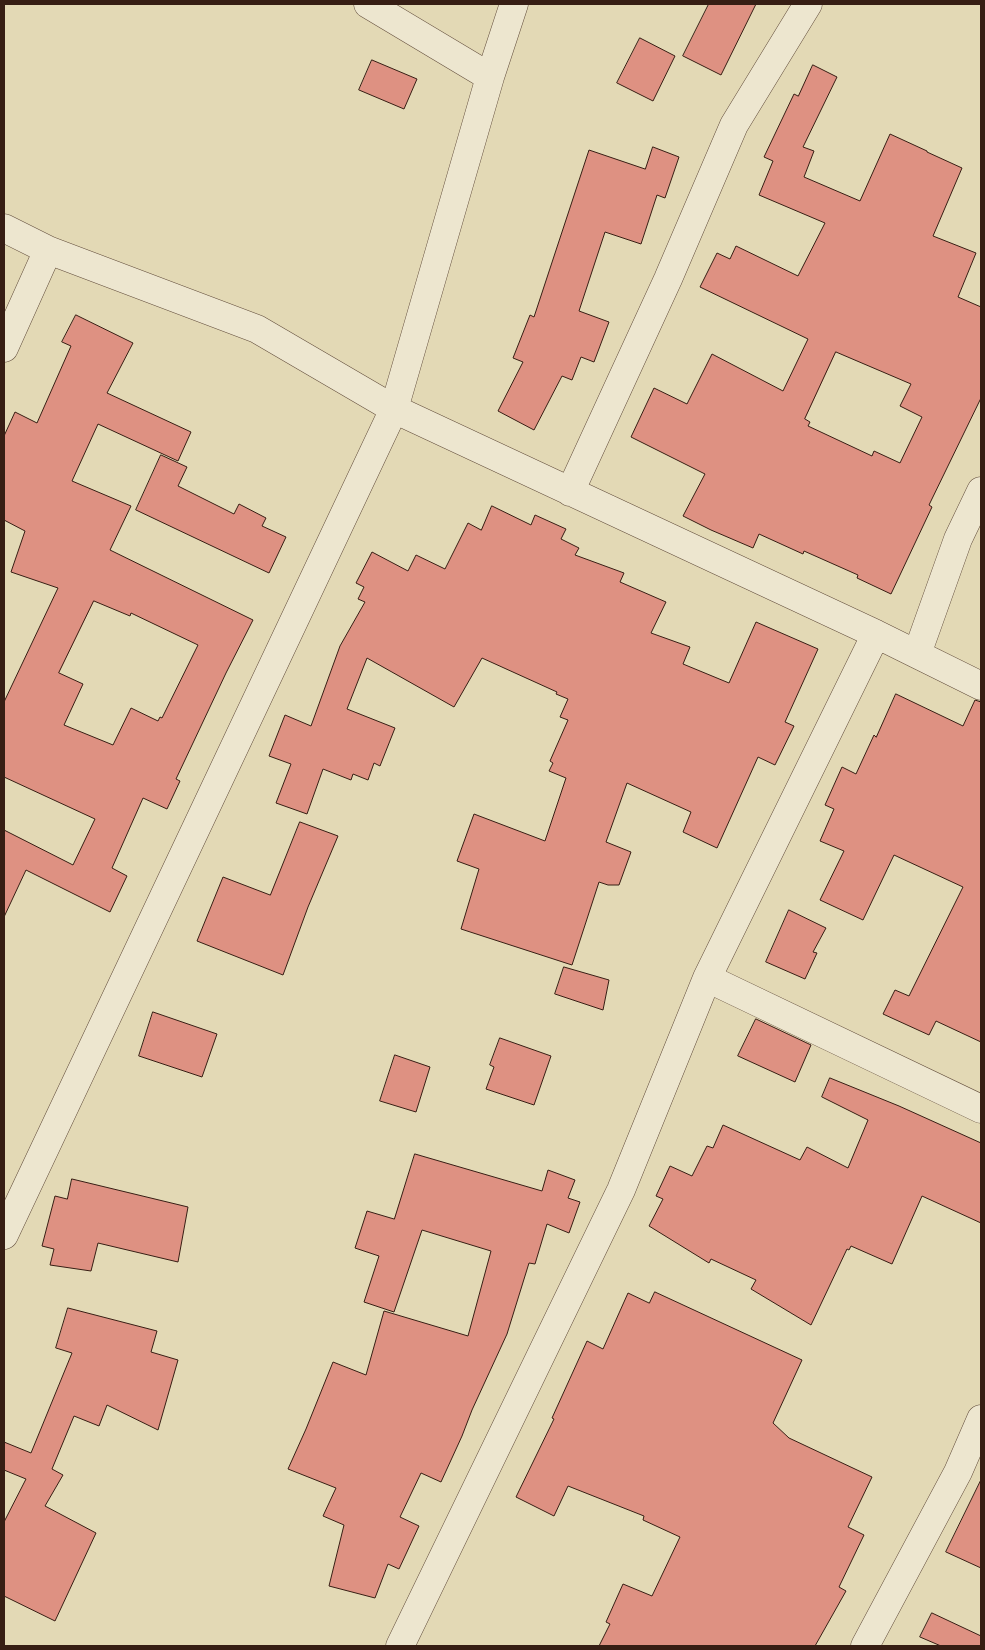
<!DOCTYPE html>
<html>
<head>
<meta charset="utf-8">
<style>
  body { margin:0 }
  #map { position:relative; width:985px; height:1650px; overflow:hidden; background:#e3d9b5; font-family:"IM FELL Great Primer",serif }
  canvas { display:block }
  .frame { position:absolute; inset:0; border:5px solid #371e14; pointer-events:none }
</style>
</head>
<body>
<div id="map">
<canvas width="985" height="1650"></canvas>
<div class="frame"></div>
</div>
<script>
const context = document.querySelector('canvas').getContext('2d');
context.lineJoin = 'round';
function fill(path, color) { context.fillStyle = color; context.fill(path, 'evenodd'); }
function strokePath(path, color, width, dash) { context.strokeStyle = color; context.lineWidth = width; context.lineCap = dash ? 'butt' : 'round'; context.setLineDash(dash || []); context.stroke(path); }
const building = new Path2D(`
  M709 4H756L721 75 683 56Z
  M640 38 675 56 653 101 617 83Z
  M372 60 417 79 404 109 359 90Z
  M813 65 837 77 803 147 814 151 804 177 860 201 890 134 927 151V152L962 168 933 236 976 253 958 297 981 307V398L929 505 932 507 891 594 857 578 858 575 804 551 803 554 759 534 753 548 711 530 683 516 705 474 631 437 654 388 687 404 712 354 783 391 808 339 700 287 717 253 730 259 736 246 798 276 825 223 759 195 773 161 764 157 794 94 798 96ZM836 352 911 384 900 406 922 417 900 463 874 451 872 456 808 426 810 422 805 419Z
  M653 147 679 157 665 198 657 195 641 244 605 232 579 311 609 322 594 362 581 357 572 380 562 376 534 430 498 411 523 362 513 358 530 315 534 317 589 150 645 169Z
  M76 315 133 343 107 393 191 432 178 461 98 424 72 481 131 506 110 550 253 620 226 673 176 779 180 781 167 809 143 798 112 868 127 876 110 912 26 870 4 917V830L73 865 95 819 4 777V702L58 588 11 572 25 531 4 520V436L15 412 37 423 71 346 62 342ZM94 601 130 616 131 613 198 645 162 718 160 717 158 721 131 708 113 745 64 725 83 684 59 673Z
  M161 455 187 467 178 486 234 514 239 504 266 518 262 526 286 537 269 573 136 510Z
  M492 506 531 525 535 515 566 529 561 539 579 548 575 555 624 573 620 582 666 602 651 633 690 647 683 664 729 683 756 622 818 649 785 722 794 726 775 765 758 757 717 848 683 832 691 812 627 783 606 842 631 852 619 885H608L599 882 572 965 461 929 479 869 457 861 474 814 545 841 566 778 549 771 553 763 550 761 568 720 560 717 568 699 556 694 557 692 482 658 454 707 367 658 347 709 395 728 380 766 374 763 368 780 353 774 351 780 323 769 307 814 276 803 291 764 269 756 285 715 311 726 340 646 365 602 358 599 364 587 356 583 372 552 408 571 416 555 445 569 468 523 481 530Z
  M896 694 963 726 975 700 981 702V1042L936 1021 929 1035 883 1014 895 990 909 996 963 887 894 855 863 920 820 900 844 851 820 841 834 809 825 805 842 767 856 774 874 735 876 737Z
  M300 822 338 836 308 907 283 975 197 941 223 877 270 895Z
  M789 910 826 928 813 952 817 953 805 979 766 962Z
  M564 967 609 980 603 1010 555 994Z
  M153 1012 217 1034 202 1077 139 1056Z
  M756 1019 811 1045 795 1082 738 1056Z
  M500 1038 551 1056 534 1105 486 1089 494 1067 490 1065Z
  M395 1055 430 1067 416 1112 380 1101Z
  M830 1078 899 1106 981 1143V1223L922 1196 892 1264 851 1246 849 1250 847 1249 811 1325 751 1289 756 1280 711 1259 709 1263 649 1226 663 1199 656 1196 670 1166 692 1176 707 1146 713 1148 723 1125 800 1160 807 1147 848 1168 868 1120 822 1097Z
  M415 1154 542 1191 548 1170 575 1180 568 1198 580 1202 569 1233 547 1224 535 1264 529 1263 507 1334 472 1410 462 1436 441 1482 421 1473 400 1517 419 1526 399 1569 388 1564 375 1598 329 1586 344 1525 323 1516 336 1488 288 1469 306 1429 333 1362 366 1375 384 1311 468 1336 491 1251 422 1230 394 1312 364 1302 379 1256 355 1248 367 1211 394 1219Z
  M72 1179 188 1207 178 1262 98 1243 91 1271 50 1265 54 1249 42 1246 55 1196 67 1199Z
  M655 1292 802 1360 773 1423 789 1438 872 1477 848 1527 864 1535 839 1587 846 1591 815 1646H599L610 1624 606 1622 623 1584 652 1596 680 1537 643 1520 644 1516 568 1486 554 1516 516 1497 554 1419 552 1418 587 1341 603 1349 628 1293 649 1303Z
  M68 1308 157 1331 151 1352 178 1360 158 1430 107 1405 99 1426 74 1416 52 1469 63 1475 45 1506 96 1533 55 1621 4 1596V1522L26 1479 4 1470V1442L31 1453 72 1353 56 1348Z
  M981 1480V1568L946 1552Z
  M932 1613 981 1636V1646H941L920 1637Z`);
const minor = new Path2D(`
  M490 77 514 4
  M4 228 48 250 257 329 394 409 876 634 981 686
  M4 348 48 250
  M570 492 668 279 734 125 808 4
  M917 654 958 539 981 491
  M707 978 981 1109
  M4 1235 394 409 490 77 368 4
  M400 1646 621 1190 707 978 876 634
  M865 1646 958 1472 981 1419`);
fill(building, '#de9182');
strokePath(building, '#371e14', 1);
strokePath(minor, '#624d3c', 29);
strokePath(minor, '#ede6cf', 28);
</script>
</body>
</html>
